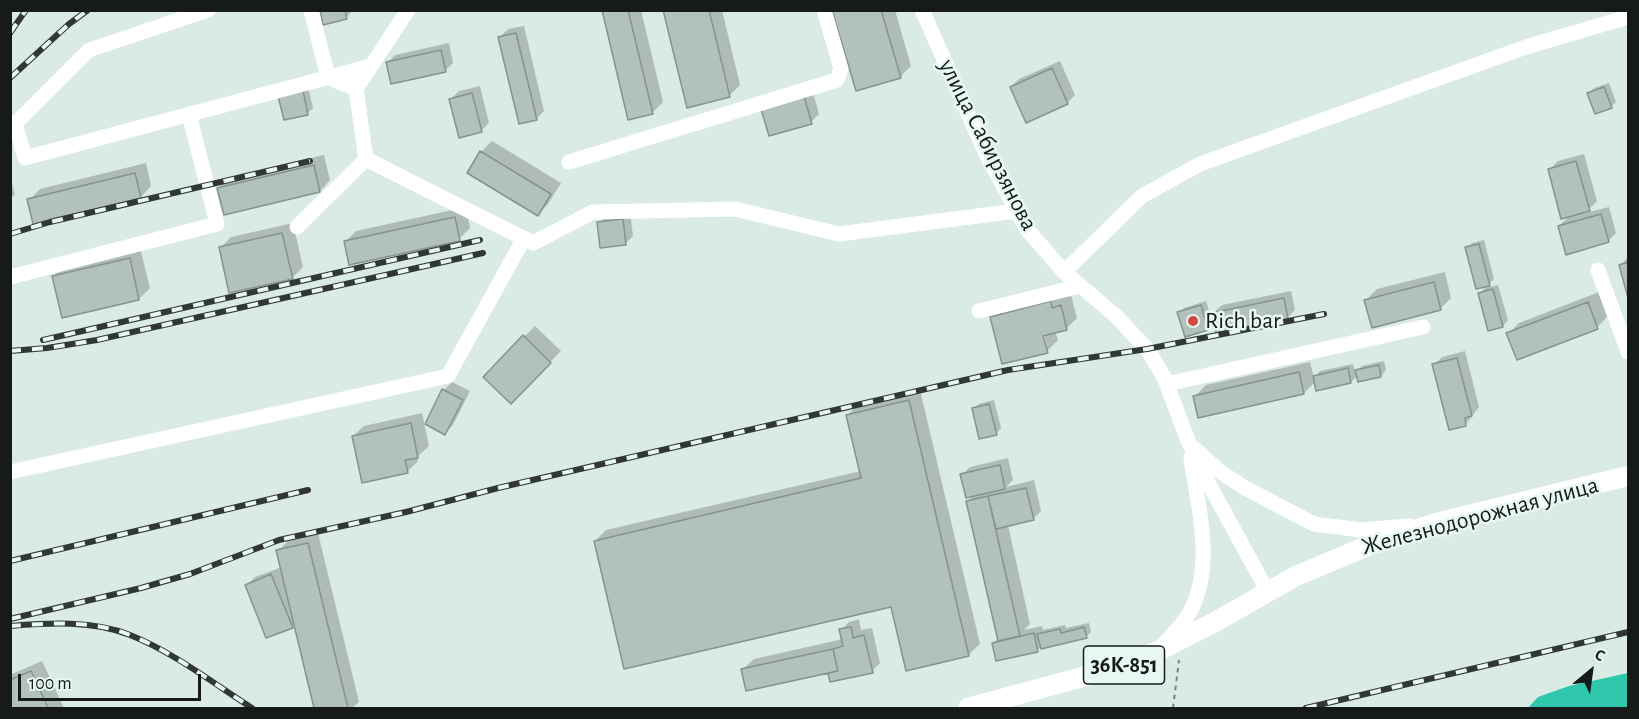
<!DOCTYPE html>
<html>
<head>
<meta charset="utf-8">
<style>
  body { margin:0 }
  #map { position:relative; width:1639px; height:719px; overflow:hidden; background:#daeae5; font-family:"Alegreya Sans",sans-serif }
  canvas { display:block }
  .frame { position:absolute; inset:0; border:12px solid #161b1a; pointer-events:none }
  .north { position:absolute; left:1561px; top:641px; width:60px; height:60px; -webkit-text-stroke:4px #e7f7f2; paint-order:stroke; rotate:29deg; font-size:16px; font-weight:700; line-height:24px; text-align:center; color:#161b1a }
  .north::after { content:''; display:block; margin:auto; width:21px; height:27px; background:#161b1a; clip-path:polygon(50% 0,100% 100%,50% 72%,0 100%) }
  .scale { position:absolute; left:18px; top:674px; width:183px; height:27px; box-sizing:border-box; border:3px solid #161b1a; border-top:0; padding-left:8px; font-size:18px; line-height:21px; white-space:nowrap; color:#161b1a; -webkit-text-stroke:4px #e7f7f2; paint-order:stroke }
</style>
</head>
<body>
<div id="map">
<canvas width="1639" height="719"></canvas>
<div class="frame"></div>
<div class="north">С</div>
<div class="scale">100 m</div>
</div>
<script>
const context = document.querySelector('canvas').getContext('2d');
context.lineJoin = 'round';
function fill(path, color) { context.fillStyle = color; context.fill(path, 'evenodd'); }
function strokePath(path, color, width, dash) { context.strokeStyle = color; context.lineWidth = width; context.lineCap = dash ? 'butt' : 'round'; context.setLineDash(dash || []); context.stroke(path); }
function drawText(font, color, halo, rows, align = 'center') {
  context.font = font + ' "Alegreya Sans",sans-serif'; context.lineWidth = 5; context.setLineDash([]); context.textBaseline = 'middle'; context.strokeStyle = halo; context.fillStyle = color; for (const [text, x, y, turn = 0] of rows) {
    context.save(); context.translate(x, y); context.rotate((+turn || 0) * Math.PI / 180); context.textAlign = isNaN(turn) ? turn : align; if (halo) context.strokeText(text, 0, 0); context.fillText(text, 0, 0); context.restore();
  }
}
const forest = new Path2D(`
  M1628 673 1627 708H1528L1538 697 1569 686Z`);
const shadow = new Path2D(`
  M321 10H353L346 18Z
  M604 10H641L663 102 652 113Z
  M665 10H722L740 85 729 96Z
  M834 10H895L911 66 900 77Z
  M524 26 544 111 536 119 500 37 508 29Z
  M449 43 453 63 445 71 387 63 395 55Z
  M1060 61 1075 95 1067 103 1011 87 1019 79Z
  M1609 83 1616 102 1611 107 1589 93 1594 88Z
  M308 86 313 108 308 113 280 96Z
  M480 86 489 123 481 131 451 99 459 91Z
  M812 89 819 114 811 122 771 101Z
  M492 141 561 183 548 204 537 215 469 172 481 152Z
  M1584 154 1597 201 1585 213 1609 207 1616 233 1608 241 1559 226 1571 214 1549 170 1558 161Z
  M324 155 330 180 320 191 219 188 230 177Z
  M146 163 151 186 141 197 29 200 40 189Z
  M10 177 15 194 10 199Z
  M466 207 470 228 459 239 345 242 356 231Z
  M630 212 633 236 625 244 599 223 607 215Z
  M293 223 303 267 292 278 220 248 231 237Z
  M1484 240 1494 279 1485 288 1498 285 1508 320 1503 326 1479 294 1488 285 1467 248 1472 243Z
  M140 248 150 288 139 299 54 276 64 265Z
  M1628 257V292L1621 265Z
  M1445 272 1451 298 1440 309 1366 300 1377 289Z
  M1291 291 1295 310 1287 318 1213 313 1222 305Z
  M1599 292 1608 316 1597 327 1508 334 1519 323Z
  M1071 295 1077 318 1066 329 1055 331 1058 340 1047 351 991 317 1002 307ZM1040 329H1043L1047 346H1044Z
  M1206 301 1213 324 1208 329 1179 313 1184 308Z
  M535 326 561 351 511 402 485 376Z
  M1465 351 1479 407 1466 424 1434 365 1442 357Z
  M1384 361 1386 370 1381 376 1358 375 1351 382 1316 381 1304 393 1195 396 1206 385 1310 362 1314 378 1320 371 1353 364 1355 372 1362 366Z
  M452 382 470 391 453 425 445 433 444 390Z
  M920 390 980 644 969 654 907 669 892 605 595 541 606 530 861 471 848 415 858 404Z
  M994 400 1001 428 996 434 973 409 979 404Z
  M422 413 429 446 417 457 418 461 407 472 353 436 364 426Z
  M1008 458 1013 480 1006 487 1034 480 1041 511 1033 519 1008 525 1030 624 1024 630 1042 626 1043 630 1065 625 1066 628 1089 623 1091 632 1086 637 1040 648 1038 650 993 643 998 638 967 502 974 495 962 475 970 467Z
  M318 533 359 702 352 708H316L295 623 292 626 247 585 255 577 282 567 278 551 289 540Z
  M859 619 861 630 872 628 880 663 872 671 743 669 754 659 843 639 841 630 849 622Z
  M42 661 64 708H10V675Z`);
const building = new Path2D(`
  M320 10H345L347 19 323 25Z
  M602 10H628L653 114 628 120Z
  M663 10H709L730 97 687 108Z
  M832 10H881L901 78 856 91Z
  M516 33 537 120 519 124 498 37Z
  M441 50 446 72 391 84 386 62Z
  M1052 68 1068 104 1026 123 1010 87Z
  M1604 87 1612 108 1595 114 1587 93Z
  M303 90 308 115 284 120 278 96Z
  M472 93 482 132 459 138 449 99Z
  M804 96 812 124 769 136 761 109Z
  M480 151 551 194 538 216 467 173Z
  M1576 161 1590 211 1561 219 1548 169Z
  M314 165 320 192 224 215 217 188Z
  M135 173 141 198 33 224 27 199Z
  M1601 214 1609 242 1566 255 1558 226Z
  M455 217 460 241 349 265 344 241Z
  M623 219 626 245 600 248 597 222Z
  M282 233 293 279 229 293 219 247Z
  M1479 244 1490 286 1476 289 1465 247Z
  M130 258 139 300 62 318 52 276Z
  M1628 262V298L1619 265Z
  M1434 282 1441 310 1372 328 1364 300Z
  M1493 289 1503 327 1488 331 1478 293Z
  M1284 298 1288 319 1216 333 1212 313Z
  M1051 301 1052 308 1061 305 1067 330 1043 336 1048 353 1002 364 990 317Z
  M1588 302 1598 329 1517 360 1506 333Z
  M1201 305 1208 330 1185 337 1177 312Z
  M523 335 551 363 511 404 483 377Z
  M1457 358 1472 416 1465 418 1466 426 1449 430 1432 364Z
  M1379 365 1381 377 1358 382 1355 370Z
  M1348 368 1351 383 1316 391 1313 376Z
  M1299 372 1304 394 1198 418 1193 396Z
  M442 389 463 400 445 435 425 424Z
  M909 400 969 656 906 671 891 607 624 669 594 541 861 478 846 415Z
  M989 404 997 435 979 439 972 408Z
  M411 423 418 458 405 460 408 473 362 483 352 436Z
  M1000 465 1005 489 966 498 960 474Z
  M1026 488 1034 520 996 529 988 496Z
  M988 496 1020 636 998 641 966 501Z
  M308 543 348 708H314L276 550Z
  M271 574 293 628 266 638 245 585Z
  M851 627 853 638 864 635 873 673 830 682 828 673 838 671 833 649 843 646 839 629Z
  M1084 627 1087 638 1041 649 1037 634 1060 629 1061 633Z
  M1034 633 1038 652 996 661 992 643Z
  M833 649 838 671 746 691 741 669Z
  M31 671 48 708H10V680Z`);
const path = new Path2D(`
  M1173 708 1179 660`);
const minor = new Path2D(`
  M208 10 89 50 15 124 25 158 371 66
  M311 10 328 77 356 89
  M408 10 356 89 366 159 533 243 593 212 735 209 839 234 1016 211
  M922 10 986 154 1026 228 1064 272 1116 316 1147 349 1164 377 1189 443 1205 477 1268 592
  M569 162 837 80 841 69 824 10
  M297 227 366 159
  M1598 270 1628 352
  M1064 272 1142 196 1200 164 1526 47 1628 17
  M10 277 217 224 189 114
  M979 311 1080 286
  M1167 384 1423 327
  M1195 449 1219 471 1245 488 1314 524 1361 530 1409 526
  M10 472 448 376 524 238
  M1160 648C1170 637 1183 625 1190 612 1215 565 1198 507 1191 458`);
const major = new Path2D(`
  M968 708 1112 669 1158 651 1215 622 1296 576 1377 542 1436 523 1628 476`);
const rail = new Path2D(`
  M10 33 26 10
  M10 78 69 24 88 10
  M10 234 50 222 310 161
  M43 340 480 240
  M10 351 47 348 97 340 483 253
  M10 561 308 490
  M10 619 141 588 190 574 279 540 406 512 498 488 1008 370 1147 349 1324 314
  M10 626C49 623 93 620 130 635 173 652 213 683 252 708
  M1306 708 1628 632`);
const markers = [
  [1193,321,6,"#d44640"]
];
const shields = [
  [1124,665,81]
];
const shieldNames = [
  ["36К-851",1124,665]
];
const streetNames = [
  ["улица Сабирзянова",988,145,63],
  ["Железнодорожная улица",1480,516,-15]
];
const poiNames = [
  ["Rich bar",1205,321]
];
fill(forest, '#2fc7ab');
fill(shadow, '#0003');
fill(building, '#b2c1bd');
strokePath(building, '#84938f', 1.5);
strokePath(path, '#7a8481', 2, [4.5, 4.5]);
strokePath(minor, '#fff', 15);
strokePath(major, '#fff', 20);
strokePath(rail, '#313736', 6);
strokePath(rail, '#e7f7f2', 4, [11]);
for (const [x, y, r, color] of markers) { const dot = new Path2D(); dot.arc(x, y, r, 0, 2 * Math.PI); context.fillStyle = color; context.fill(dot); strokePath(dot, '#e7f7f2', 2); }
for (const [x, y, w] of shields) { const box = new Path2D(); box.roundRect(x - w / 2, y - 19, w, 38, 4.5); context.fillStyle = '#e7f7f2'; context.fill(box); strokePath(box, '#161b1a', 1.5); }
drawText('bold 22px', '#161b1a', null, shieldNames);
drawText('24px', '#161b1a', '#e7f7f2', streetNames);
drawText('24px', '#161b1a', '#e7f7f2', poiNames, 'left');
</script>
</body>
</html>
